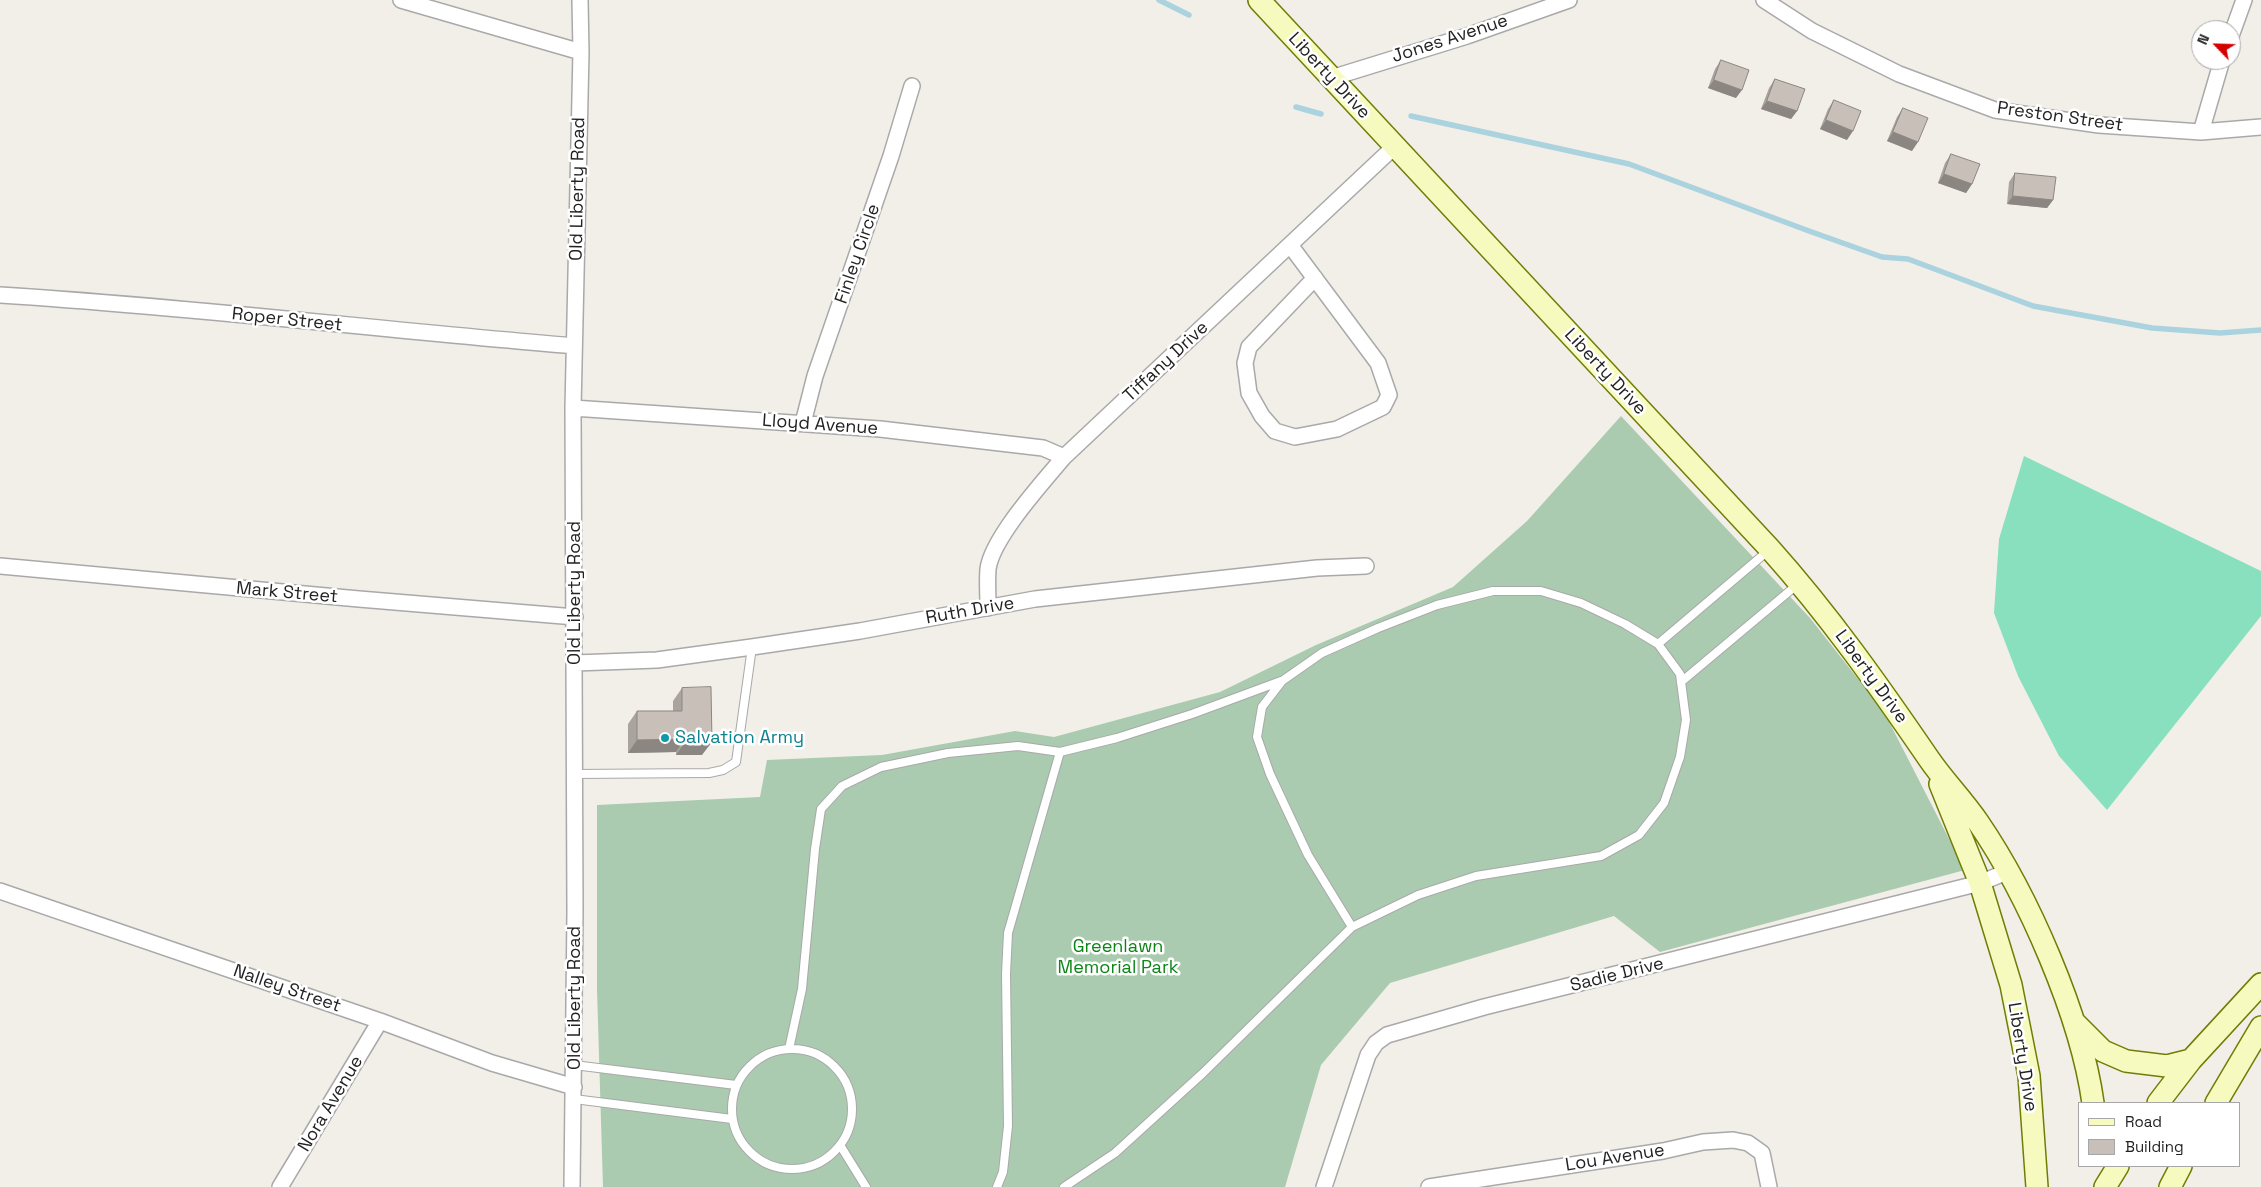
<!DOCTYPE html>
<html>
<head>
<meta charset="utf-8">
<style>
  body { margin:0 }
  #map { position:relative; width:2261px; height:1187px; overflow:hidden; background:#f2efe9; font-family:"Space Grotesk",sans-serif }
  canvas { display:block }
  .legend { position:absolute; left:2078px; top:1102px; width:162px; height:65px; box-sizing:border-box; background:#fff; border:1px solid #a7a7a7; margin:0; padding:6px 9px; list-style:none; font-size:15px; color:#222 }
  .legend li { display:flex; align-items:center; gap:10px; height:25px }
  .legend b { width:25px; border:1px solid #a7a7a7 }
  .north { position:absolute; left:2191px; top:20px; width:50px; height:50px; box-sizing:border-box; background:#fff; border:1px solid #a7a7a7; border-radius:50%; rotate:294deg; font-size:14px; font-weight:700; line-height:20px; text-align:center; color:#222 }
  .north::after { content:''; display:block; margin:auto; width:18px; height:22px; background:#d40000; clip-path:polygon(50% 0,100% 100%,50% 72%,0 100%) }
</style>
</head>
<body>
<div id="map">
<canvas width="2261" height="1187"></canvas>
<ul class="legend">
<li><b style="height:6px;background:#f7fabf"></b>Road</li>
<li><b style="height:14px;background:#c7bfb8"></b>Building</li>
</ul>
<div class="north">N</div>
</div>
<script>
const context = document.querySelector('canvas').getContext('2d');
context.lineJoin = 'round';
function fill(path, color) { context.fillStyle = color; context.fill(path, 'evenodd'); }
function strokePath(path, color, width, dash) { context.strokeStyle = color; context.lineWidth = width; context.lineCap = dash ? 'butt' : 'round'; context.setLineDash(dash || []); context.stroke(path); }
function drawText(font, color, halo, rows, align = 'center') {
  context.font = font + ' "Space Grotesk",sans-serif'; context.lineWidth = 5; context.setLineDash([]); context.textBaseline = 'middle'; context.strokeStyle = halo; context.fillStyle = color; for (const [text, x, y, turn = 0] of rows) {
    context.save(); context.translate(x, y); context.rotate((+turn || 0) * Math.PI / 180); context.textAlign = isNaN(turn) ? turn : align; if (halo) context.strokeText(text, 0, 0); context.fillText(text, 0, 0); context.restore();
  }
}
const cemetery = new Path2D(`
  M1621 416 1810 618 1884 712 1965 870 1660 952 1614 916 1390 983 1321 1065 1285 1187H603L597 989V805L760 797 767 760 882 755 1015 731 1054 737 1220 692 1316 645 1453 587 1527 521Z`);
const pitch = new Path2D(`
  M2024 456 2261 571V616L2107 810 2059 756 2018 676 1994 613 1999 539Z`);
const stream = new Path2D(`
  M1159 0 1189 15
  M1296 107 1321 114
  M1411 116 1629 164 1809 231 1882 257 1908 259 2033 306 2152 328 2220 333 2261 330`);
const lane = new Path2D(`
  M1658 644 1769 550
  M1681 682 1798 584
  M574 774 709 773 723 770 736 762 752 647
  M732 1109a60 60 0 1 1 120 0a60 60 0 1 1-120 0Z
  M789 1049 802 989 815 849 821 809 842 786 881 767 948 753 1018 746 1060 752 1117 738 1192 714 1281 681
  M574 1065 736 1085
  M574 1099 732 1119
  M840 1145 866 1187
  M997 1187 1003 1172 1008 1126 1006 974 1008 933 1060 752
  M1064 1187 1115 1153 1203 1073 1352 927 1418 895 1476 876 1601 856 1639 835 1664 803 1680 757 1686 720 1680 674 1658 644 1625 624 1581 603 1541 591H1493L1437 605 1378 628 1322 653 1282 681 1262 707 1257 737 1270 774 1308 855 1352 927`);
const street = new Path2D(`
  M401 0 581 52
  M1764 0 1812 31 1899 74 1995 110 2099 125 2201 132 2261 127
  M2231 36 2244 0
  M1331 78 1467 36 1569 0
  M2201 132 2222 60
  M1290 245 1378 363 1389 395 1383 407 1337 429 1295 437 1275 431 1262 416 1249 393 1245 363 1249 347 1315 278
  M0 295C192 307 383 330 574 346
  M573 408 880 429 1043 448 1064 457
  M803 423 815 376 891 156 912 86
  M0 566 359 599 575 617
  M988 608C988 595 987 581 988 569 992 538 1043 482 1064 457L1395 146
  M575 663 657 660 752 647 860 631 1035 599 1317 568 1366 566
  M0 891 380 1021 492 1063 574 1087
  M280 1187 380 1021
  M572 1187 575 911 573 408 581 52 580 0
  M1324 1187 1368 1055 1376 1043 1387 1035 1484 1007 1980 883 2009 871
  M1429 1187 1663 1151 1703 1142 1733 1140 1748 1143 1762 1153 1769 1187`);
const secondary = new Path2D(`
  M1259 0 1770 549C1829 615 1879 686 1929 759 1944 781 1963 800 1978 822 2028 895 2081 1016 2093 1103
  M1940 784 1980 883 2011 985 2029 1076 2037 1187
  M2074 1022 2103 1051 2126 1061 2167 1066 2191 1060
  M2158 1103 2191 1060 2261 984
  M2216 1103 2261 1027
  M2105 1187 2118 1166
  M2170 1187 2181 1166`);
const wall = new Path2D(`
  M1721 60 1736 98 1708 88 1715 69Z
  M1775 79 1797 111 1791 119 1761 109 1769 88Z
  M1834 100 1847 140 1820 129 1828 109Z
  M1903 108 1912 151 1887 141 1897 117Z
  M1951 154 1972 184 1966 193 1938 183 1945 163Z
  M2015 173 2053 200 2047 208 2007 204 2009 182Z
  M682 688 702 755H676V752L628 753V724L637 711H673V701Z`);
const shadedWall = new Path2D(`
  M1714 80 1742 90 1736 98 1708 88Z
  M1767 101 1797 111 1791 119 1761 109Z
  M1826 120 1853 131 1847 140 1820 129Z
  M1893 132 1918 142 1912 151 1887 141Z
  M1944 174 1972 184 1966 193 1938 183Z
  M2013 196 2053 200 2047 208 2007 204Z
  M685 739 676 752 628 753 637 740Z
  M685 742H712L702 755H676Z`);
const building = new Path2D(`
  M1721 60 1749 70 1742 90 1714 80Z
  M1775 79 1805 89 1797 111 1767 101Z
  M1834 100 1861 111 1853 131 1826 120Z
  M1903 108 1928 118 1918 142 1893 132Z
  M1951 154 1980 164 1972 184 1944 174Z
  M2015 173 2056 177 2053 200 2013 196Z
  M711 687 712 742H685V739L637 740V711H682V688Z`);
const markers = [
  [665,738,5,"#0f9aa8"]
];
const streetNames = [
  ["Jones Avenue",1450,39,-18],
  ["Liberty Drive",1329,76,47],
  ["Preston Street",2060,117,8],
  ["Old Liberty Road",578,189,-89],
  ["Finley Circle",858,254,-71],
  ["Roper Street",287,320,6],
  ["Tiffany Drive",1166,362,-43],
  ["Liberty Drive",1605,372,47],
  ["Lloyd Avenue",820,425,4],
  ["Mark Street",287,593,5],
  ["Old Liberty Road",575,593,-90],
  ["Ruth Drive",970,611,-10],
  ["Liberty Drive",1871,677,54],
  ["Sadie Drive",1617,975,-14],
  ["Nalley Street",287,989,19],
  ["Old Liberty Road",575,998,-90],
  ["Liberty Drive",2022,1057,81],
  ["Nora Avenue",331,1104,-59],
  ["Lou Avenue",1615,1158,-9]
];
const cultureNames = [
  ["Salvation Army",675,738]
];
const parkNames = [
  ["Greenlawn",1118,947],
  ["Memorial Park",1118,968]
];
fill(cemetery, '#aacbaf');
fill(pitch, '#88e0be');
strokePath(stream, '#aad3df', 5.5);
strokePath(lane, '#a9a9a9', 10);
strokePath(street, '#a9a9a9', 18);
strokePath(secondary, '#707d05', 24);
strokePath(lane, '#fff', 8);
strokePath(street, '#fff', 15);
strokePath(secondary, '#f7fabf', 21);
fill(wall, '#aba49e');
fill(shadedWall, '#8b8681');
fill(building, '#c7bfb8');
strokePath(building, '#8b8681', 1);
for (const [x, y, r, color] of markers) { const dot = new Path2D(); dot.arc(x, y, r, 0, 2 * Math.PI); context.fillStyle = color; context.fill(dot); strokePath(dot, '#fff', 2); }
drawText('18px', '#222', '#fff', streetNames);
drawText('18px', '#0d838f', '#fff', cultureNames, 'left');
drawText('18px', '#0c8416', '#fff', parkNames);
</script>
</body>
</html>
